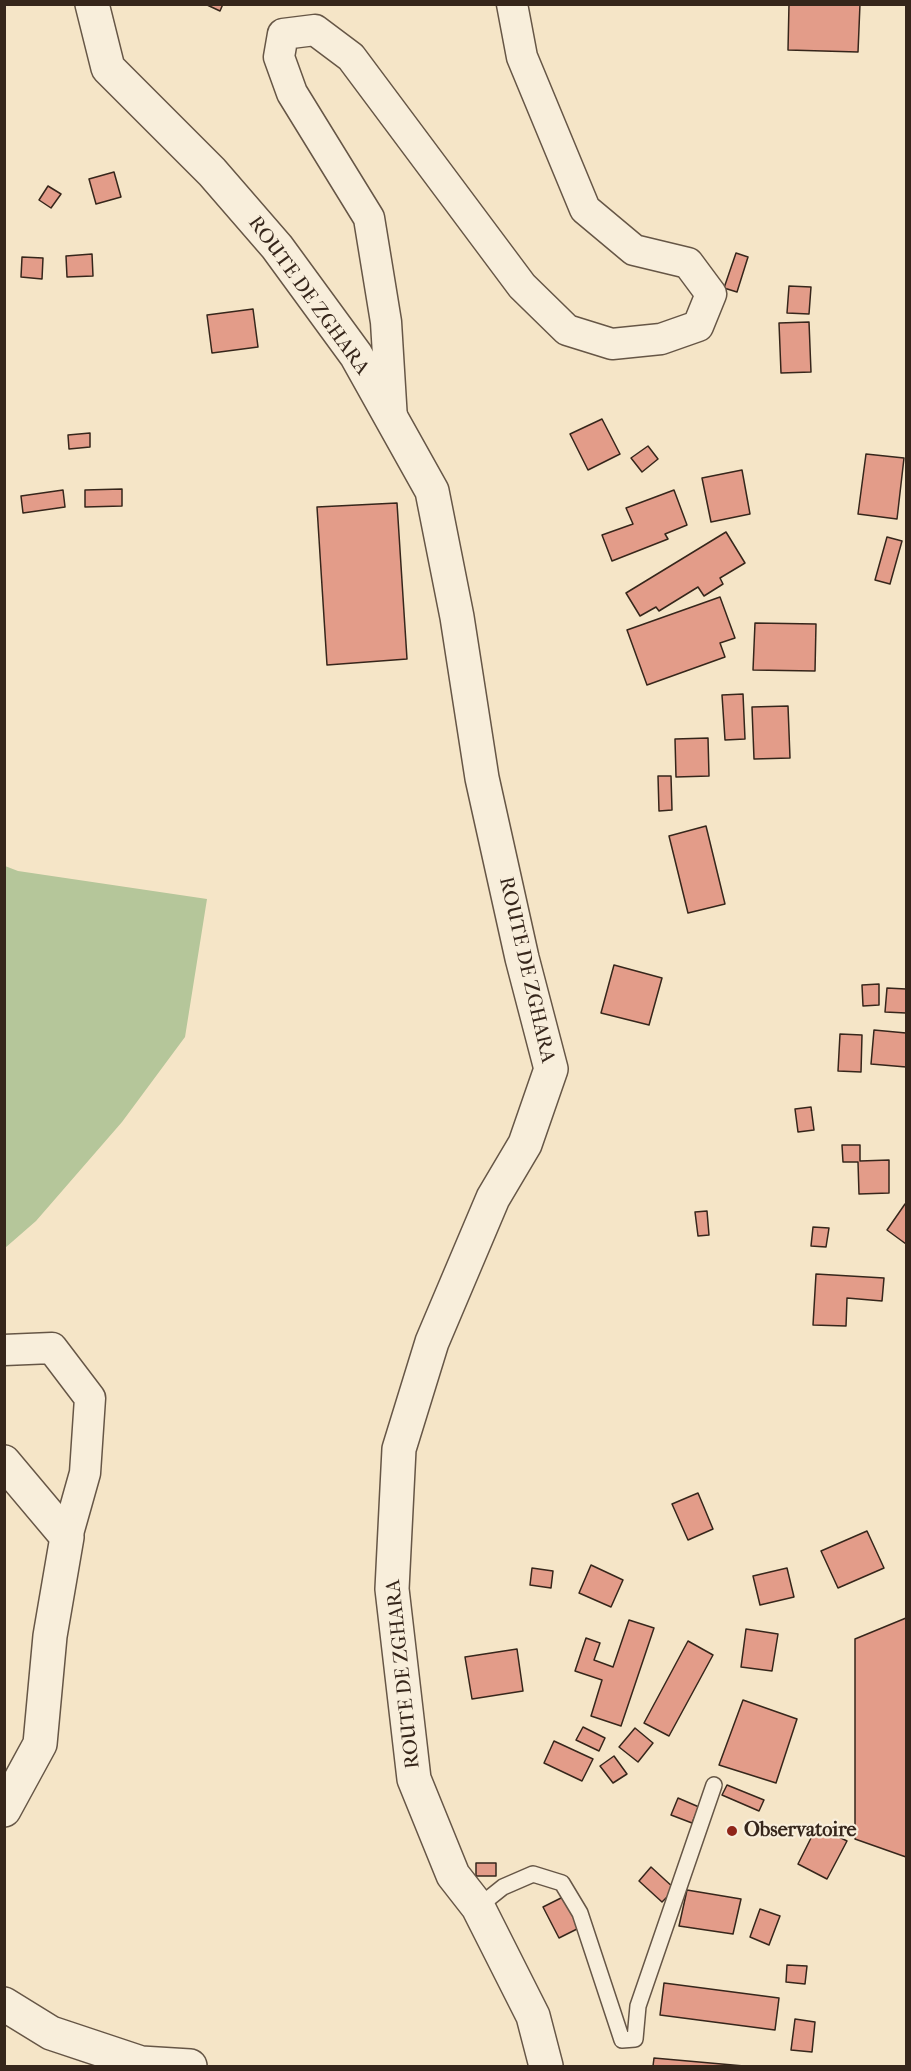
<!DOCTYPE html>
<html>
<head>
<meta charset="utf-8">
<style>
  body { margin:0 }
  #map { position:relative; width:911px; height:2071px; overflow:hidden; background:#f5e5c7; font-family:"IM FELL French Canon",serif }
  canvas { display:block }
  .frame { position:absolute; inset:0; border:6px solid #36261b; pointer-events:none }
</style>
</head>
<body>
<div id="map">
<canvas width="911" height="2071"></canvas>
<div class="frame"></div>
</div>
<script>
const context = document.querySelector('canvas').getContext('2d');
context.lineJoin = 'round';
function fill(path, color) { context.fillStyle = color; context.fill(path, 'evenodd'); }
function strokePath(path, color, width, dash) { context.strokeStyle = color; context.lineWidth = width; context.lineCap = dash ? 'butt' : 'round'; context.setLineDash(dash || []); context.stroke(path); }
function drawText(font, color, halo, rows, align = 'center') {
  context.font = font + ' "IM FELL French Canon",serif'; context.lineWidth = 4.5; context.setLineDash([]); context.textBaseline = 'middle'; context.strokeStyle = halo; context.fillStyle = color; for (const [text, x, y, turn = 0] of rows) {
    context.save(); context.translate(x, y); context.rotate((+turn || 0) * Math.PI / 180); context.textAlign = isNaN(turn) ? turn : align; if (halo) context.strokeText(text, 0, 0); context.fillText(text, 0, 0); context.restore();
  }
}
const green = new Path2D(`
  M5 866 18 871 207 899 185 1037 122 1122 36 1221 5 1248Z`);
const building = new Path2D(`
  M205 4H223L220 11Z
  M789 4H860L858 52 788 50Z
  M114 172 121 197 96 204 89 179Z
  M48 186 61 194 51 208 39 200Z
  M736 253 748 257 737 292 724 288Z
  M92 254 93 276 67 277 66 256Z
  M22 257 43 258 42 279 21 277Z
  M789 286 811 287 809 314 787 313Z
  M253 309 258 347 212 353 207 315Z
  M809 322 811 372 781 373 779 323Z
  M602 419 620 454 588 470 570 434Z
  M90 433V447L69 449 68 435Z
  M648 446 658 459 642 472 631 458Z
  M866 454 904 458 897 519 858 514Z
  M742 470 750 514 711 522 702 478Z
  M122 489V506L85 507V490Z
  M63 490 65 507 23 513 21 496Z
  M674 490 687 525 665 534 668 539 612 561 602 535 633 524 626 508Z
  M397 503 407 659 327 665 317 507Z
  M726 532 745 563 720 578 723 584 704 596 698 587 659 611 656 607 640 616 626 593Z
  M887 537 902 541 890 584 875 580Z
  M720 597 735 638 720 643 725 657 647 685 627 630Z
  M755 623 816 624 815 671 753 670Z
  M743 694 745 739 725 740 722 695Z
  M788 706 790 758 754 759 752 707Z
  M708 738 709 776 676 777 675 739Z
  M658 776H671L672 810 659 811Z
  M706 826 725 904 688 913 669 836Z
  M614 965 662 978 649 1025 601 1013Z
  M879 984V1005L863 1006 862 985Z
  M887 988 906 989V1013L885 1012Z
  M874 1030 906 1033V1067L871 1064Z
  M840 1034 862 1035 861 1072 838 1071Z
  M811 1107 814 1130 798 1132 795 1109Z
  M842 1145H860V1161L889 1160V1193L859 1194 858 1162H843Z
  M905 1204 906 1206V1244L887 1230Z
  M707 1211 709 1235 698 1236 695 1212Z
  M813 1227 829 1228 826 1247 811 1246Z
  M816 1274 884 1278 882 1301 847 1298 846 1326 813 1325Z
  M698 1493 713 1529 688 1540 672 1504Z
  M867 1531 884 1568 838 1588 821 1551Z
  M591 1565 623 1580 611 1607 579 1593Z
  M532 1568 553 1571 551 1588 530 1585Z
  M787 1568 794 1597 760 1605 753 1576Z
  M906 1618V1857L855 1839V1639Z
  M629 1620 654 1628 621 1726 591 1716 602 1680 575 1671 586 1638 600 1643 594 1660 613 1667Z
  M746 1629 778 1634 772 1671 741 1667Z
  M688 1641 713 1655 669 1736 644 1723Z
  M517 1649 523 1691 472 1699 465 1657Z
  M743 1700 797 1719 776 1783 719 1765Z
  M583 1727 605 1738 599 1751 576 1740Z
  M635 1728 653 1743 638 1762 619 1747Z
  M554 1741 593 1759 582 1781 544 1763Z
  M614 1756 627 1774 613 1783 600 1766Z
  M727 1785 764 1800 759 1811 722 1795Z
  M678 1798 699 1807 692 1823 671 1815Z
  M817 1826 847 1841 827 1879 798 1864Z
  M476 1863H496V1876H476Z
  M651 1867 675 1889 662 1902 639 1881Z
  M687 1890 741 1899 733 1934 679 1926Z
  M563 1897 579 1928 559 1938 543 1907Z
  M760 1909 780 1916 769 1945 750 1937Z
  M787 1965 807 1966 805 1984 786 1982Z
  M664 1983 779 1998 775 2030 660 2015Z
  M795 2019 815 2022 812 2052 791 2050Z
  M654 2058 744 2066H653Z`);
const service = new Path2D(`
  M478 1907 503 1887 533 1874 562 1883 580 1913 622 2040 635 2039 638 2006 714 1785`);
const minor = new Path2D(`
  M392 420 386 322 369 218 292 93 279 57 283 34 315 30 351 57 522 286 567 330 612 344 661 339 698 326 711 294 688 263 634 250 585 209 522 57 512 4
  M4 1350 52 1348 90 1398 85 1473 67 1537`);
const tertiary = new Path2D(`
  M92 4 108 68 212 172 277 247 356 355 432 491 457 617 482 778 522 958 551 1069 525 1144 493 1198 432 1342 399 1449 392 1589 414 1779 453 1875 478 1907 533 2016 546 2066
  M4 1462 67 1537 50 1636 40 1744 4 1810
  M4 2004 51 2033 141 2063 190 2066`);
const markers = [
  [732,1831,6,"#8f2418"]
];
const streetNames = [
  ["ROUTE DE ZGHARA",308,296,54],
  ["ROUTE DE ZGHARA",526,970,77],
  ["ROUTE DE ZGHARA",404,1674,-96]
];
const poiNames = [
  ["Observatoire",744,1831]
];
fill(green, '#b5c69a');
fill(building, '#e39c89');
strokePath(building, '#36261b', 1.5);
strokePath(service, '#665646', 18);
strokePath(minor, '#665646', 33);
strokePath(tertiary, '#665646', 36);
strokePath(service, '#f8eedb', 15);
strokePath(minor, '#f8eedb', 30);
strokePath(tertiary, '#f8eedb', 33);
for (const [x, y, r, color] of markers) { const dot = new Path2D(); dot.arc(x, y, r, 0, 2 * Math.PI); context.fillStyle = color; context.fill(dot); strokePath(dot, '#f8eedb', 2); }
drawText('20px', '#36261b', '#f8eedb', streetNames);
drawText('bold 20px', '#36261b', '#f8eedb', poiNames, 'left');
</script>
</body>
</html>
